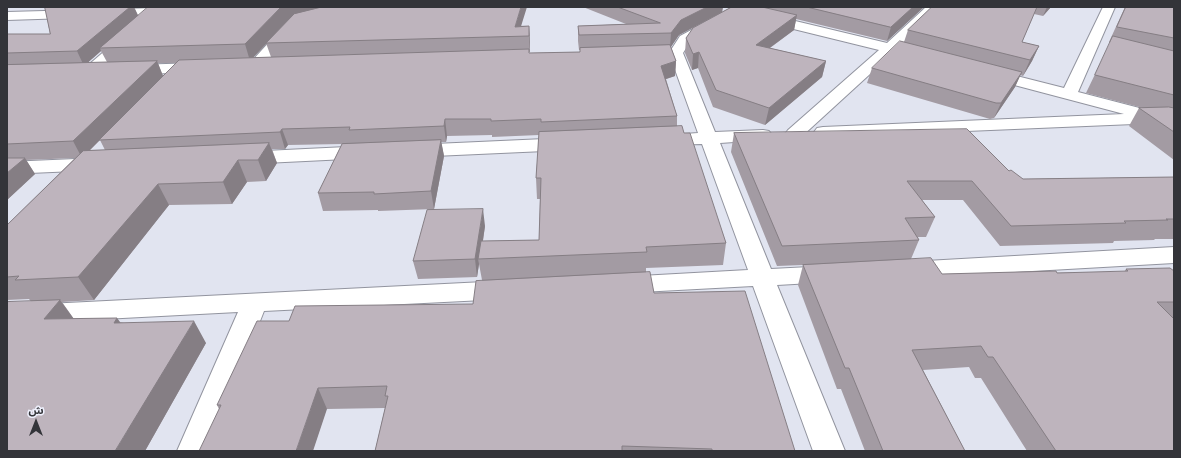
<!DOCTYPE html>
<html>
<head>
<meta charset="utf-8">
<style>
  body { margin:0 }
  #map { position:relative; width:1181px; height:458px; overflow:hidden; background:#e1e4f0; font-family:Manrope,"Noto Sans Arabic",sans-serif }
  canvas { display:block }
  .frame { position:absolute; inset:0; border:8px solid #333439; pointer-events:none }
  .north { position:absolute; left:16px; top:402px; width:40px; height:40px; -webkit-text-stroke:3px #eff1fd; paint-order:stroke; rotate:0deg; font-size:11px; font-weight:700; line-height:16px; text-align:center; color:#333439 }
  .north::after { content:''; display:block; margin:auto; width:14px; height:18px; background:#333439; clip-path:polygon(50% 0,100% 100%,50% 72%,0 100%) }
</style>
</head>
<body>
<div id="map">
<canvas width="1181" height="458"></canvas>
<div class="frame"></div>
<div class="north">ش</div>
</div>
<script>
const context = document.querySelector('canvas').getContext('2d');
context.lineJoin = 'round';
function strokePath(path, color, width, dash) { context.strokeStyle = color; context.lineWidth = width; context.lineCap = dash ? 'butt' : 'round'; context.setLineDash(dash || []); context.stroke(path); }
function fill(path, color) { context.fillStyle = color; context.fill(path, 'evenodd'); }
const minor = new Path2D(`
  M734 7H750L749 10 690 42 683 53 715 132 763 130 769 131 772 135 769 139 763 140 720 143 771 269 829 266 837 268 841 274 837 280 829 282 777 285 845 451H813L753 286 622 293 613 291 610 285 613 279 622 277 748 270 702 144 662 145 656 144 653 140 656 136 698 133 669 53 680 36Z
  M926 7H939L900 46 926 53 928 56 926 59 921 60 893 53 800 138 794 139 788 138 785 134 788 130 879 50 761 21 759 18 761 15 766 14 887 43Z
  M1103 7H1115L1078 92 1174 117V127L1158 123 823 137 817 136 814 132 817 128 823 127 1124 114 984 77 981 74 984 71 989 69 1064 88Z
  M156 8 161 9 162 12 161 15 7 20V12Z
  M288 26 293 27 295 30 293 33 260 69 255 71 250 69 247 66 250 63 283 27Z
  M127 35 132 36 134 39 132 42 95 74 90 76 85 74 82 71 85 68 122 36Z
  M201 63 206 65 209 68 206 71 131 75 126 73 123 70 126 67 131 65Z
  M567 138 574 140 576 144 574 148 567 150 412 157 405 155 403 151 405 147 412 145Z
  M367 146 374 148 376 152 374 156 367 158 244 164 237 162 234 158 237 154 244 152Z
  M98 158 105 160 108 164 105 168 98 170 7 174V162Z
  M1174 247V263L908 278 900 276 896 270 900 264 908 262Z
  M504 281 513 284 516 290 513 296 504 299 264 311 209 451H177L238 312 7 324V306Z`);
const wall = new Path2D(`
  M45 7H146H134L138 15 529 26 530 42V52H529V53L580 52V50H579L578 41V26L626 24 583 7H723L722 12 732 7H924L887 41 796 19 794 30 770 48 826 61 822 77 765 125 713 107 698 68 692 70 685 53 686 38 715 16 679 35 671 47 676 61 675 76 666 79 677 116V126L684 133 726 243 723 265 646 268V273L654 293 795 451H375L385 408 327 409H219L217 405 289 321 473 304 482 280 479 264 477 277 418 279 413 261 485 226 483 241 539 240 540 199H537L536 178 539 135 492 137V135L447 136 446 142H441L444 156 434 209 378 211V210L323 211 318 193 342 144 288 145 285 149H272L277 163 266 181 247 182 232 204 169 205 94 300 62 302 74 319 117 318 120 322 206 343 145 451 29 299 7 300V225L75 158 26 160 35 174 7 200V34H50ZM266 43 271 57H253ZM101 51 107 62 87 63ZM158 63H176L163 76ZM100 140 105 150H90Z
  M932 7H1051L1043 16 1034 14 1022 42 1039 46 1032 61 1023 76 1020 75 1015 87 994 118 990 119 867 83 872 68 904 42 908 30Z
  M1125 7H1174V160L1129 126 1139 108H1143L1086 93 1110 43 1109 42Z
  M734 133 1009 171 1023 179 1174 177V239H1155L1154 240 1114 241 1113 243 1000 246 963 200H922L935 217 926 237H918L919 240 911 259 942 274 1124 272 1126 269 1174 271V451H1027L981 378H975L969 367 923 370 965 451H865L841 389H837L798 285 803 265 777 266 731 152Z`);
const shadedWall = new Path2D(`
  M130 7H134L139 18 100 48 101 51 84 66 77 51Z
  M281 7H342L288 21 250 61 245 44Z
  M521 7H527L518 36 515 27Z
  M707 7H723L722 12 679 35 670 48 671 33 681 20Z
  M913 7H924L887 41 891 27Z
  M1047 7H1051L1043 16Z
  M797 15 794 30 753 60 756 45Z
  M529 26 530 42V52L529 36Z
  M1039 46 1032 61 1023 76 1030 60Z
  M699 52 698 68 692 70 693 54Z
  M157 61 163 76 82 158 73 141Z
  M676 61 675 76 660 81 661 66Z
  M826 61 822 77 765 125 769 108Z
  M1022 72 1015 87 994 118 1001 103Z
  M445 119 447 136 446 142 444 126Z
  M282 129 288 145 285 149 280 132Z
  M441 140 444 156 434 209 431 191Z
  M269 143 277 163 266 181 258 160Z
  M25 158 35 174 7 200V173Z
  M238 160 247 182 232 204 223 182Z
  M158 184 169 205 94 300 78 277Z
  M483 209 485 226 480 259H478L479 264 477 277 475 259Z
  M60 300 76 322 44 319Z
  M117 318 132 340 114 323Z
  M194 321 206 343 145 451H115Z
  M318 388 327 409 313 451H296Z`);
const building = new Path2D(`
  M45 7H130L77 51 7 53V34H50Z
  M148 7H281L245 44 100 48Z
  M322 7H521L515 27 529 26V36L266 43 294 14Z
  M618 7H707L681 20 671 33 579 35 578 26 660 23Z
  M732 7H762L797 15 756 45 826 61 769 108 716 90 699 52 693 54 686 38 693 28Z
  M807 7H913L891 27Z
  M932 7H1037L1022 42 1039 46 1030 60 908 30Z
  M1126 7H1174V38L1117 27Z
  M1113 36 1174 51V95L1095 75Z
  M900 41 1022 72 1001 103H996L872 68Z
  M670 45 676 61 661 66 677 116 541 122V119L491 121V119H445L444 126 349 130 350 127 282 129 280 132 99 140 179 60 529 49V53L580 52V48Z
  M157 61 73 141 7 144V65Z
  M1169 107 1174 108V132L1139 108Z
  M682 126 684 133H690L726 243 646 247 647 252 478 259 481 241 539 240 541 178H536L539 132Z
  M967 129 1009 171 1011 170 1023 179 1174 177V219H1166L1168 220 1124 221 1126 223 1011 226 972 181H907L935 217 905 218 919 240 782 246 734 133Z
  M441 140 431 191 374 194V192L318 193 342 144Z
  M269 143 258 160H238L223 182 158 184 78 277 15 280 19 276 7 277V225L83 151Z
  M7 158H25L7 173Z
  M483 209 475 259 413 261 427 210Z
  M931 258 942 274 1056 271 1057 273 1128 271 1126 269 1170 268 1174 271V302H1157L1174 319V451H1056L993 357H988L981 346 912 350 965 451H883L849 368H845L803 265Z
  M650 272 654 293 745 291 795 451H712V449L622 446V451H375L388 396H385L387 386 318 388 296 451H199L221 405H217L257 321H289L295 306 473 304 476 281Z
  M60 300 44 319 117 318 114 323 194 321 115 451H7V302Z`);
strokePath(minor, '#92949f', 2);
fill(minor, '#fff');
fill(wall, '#a39ba3');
fill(shadedWall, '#857e84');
fill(building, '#beb4bd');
strokePath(building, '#857e84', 1);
</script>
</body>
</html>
